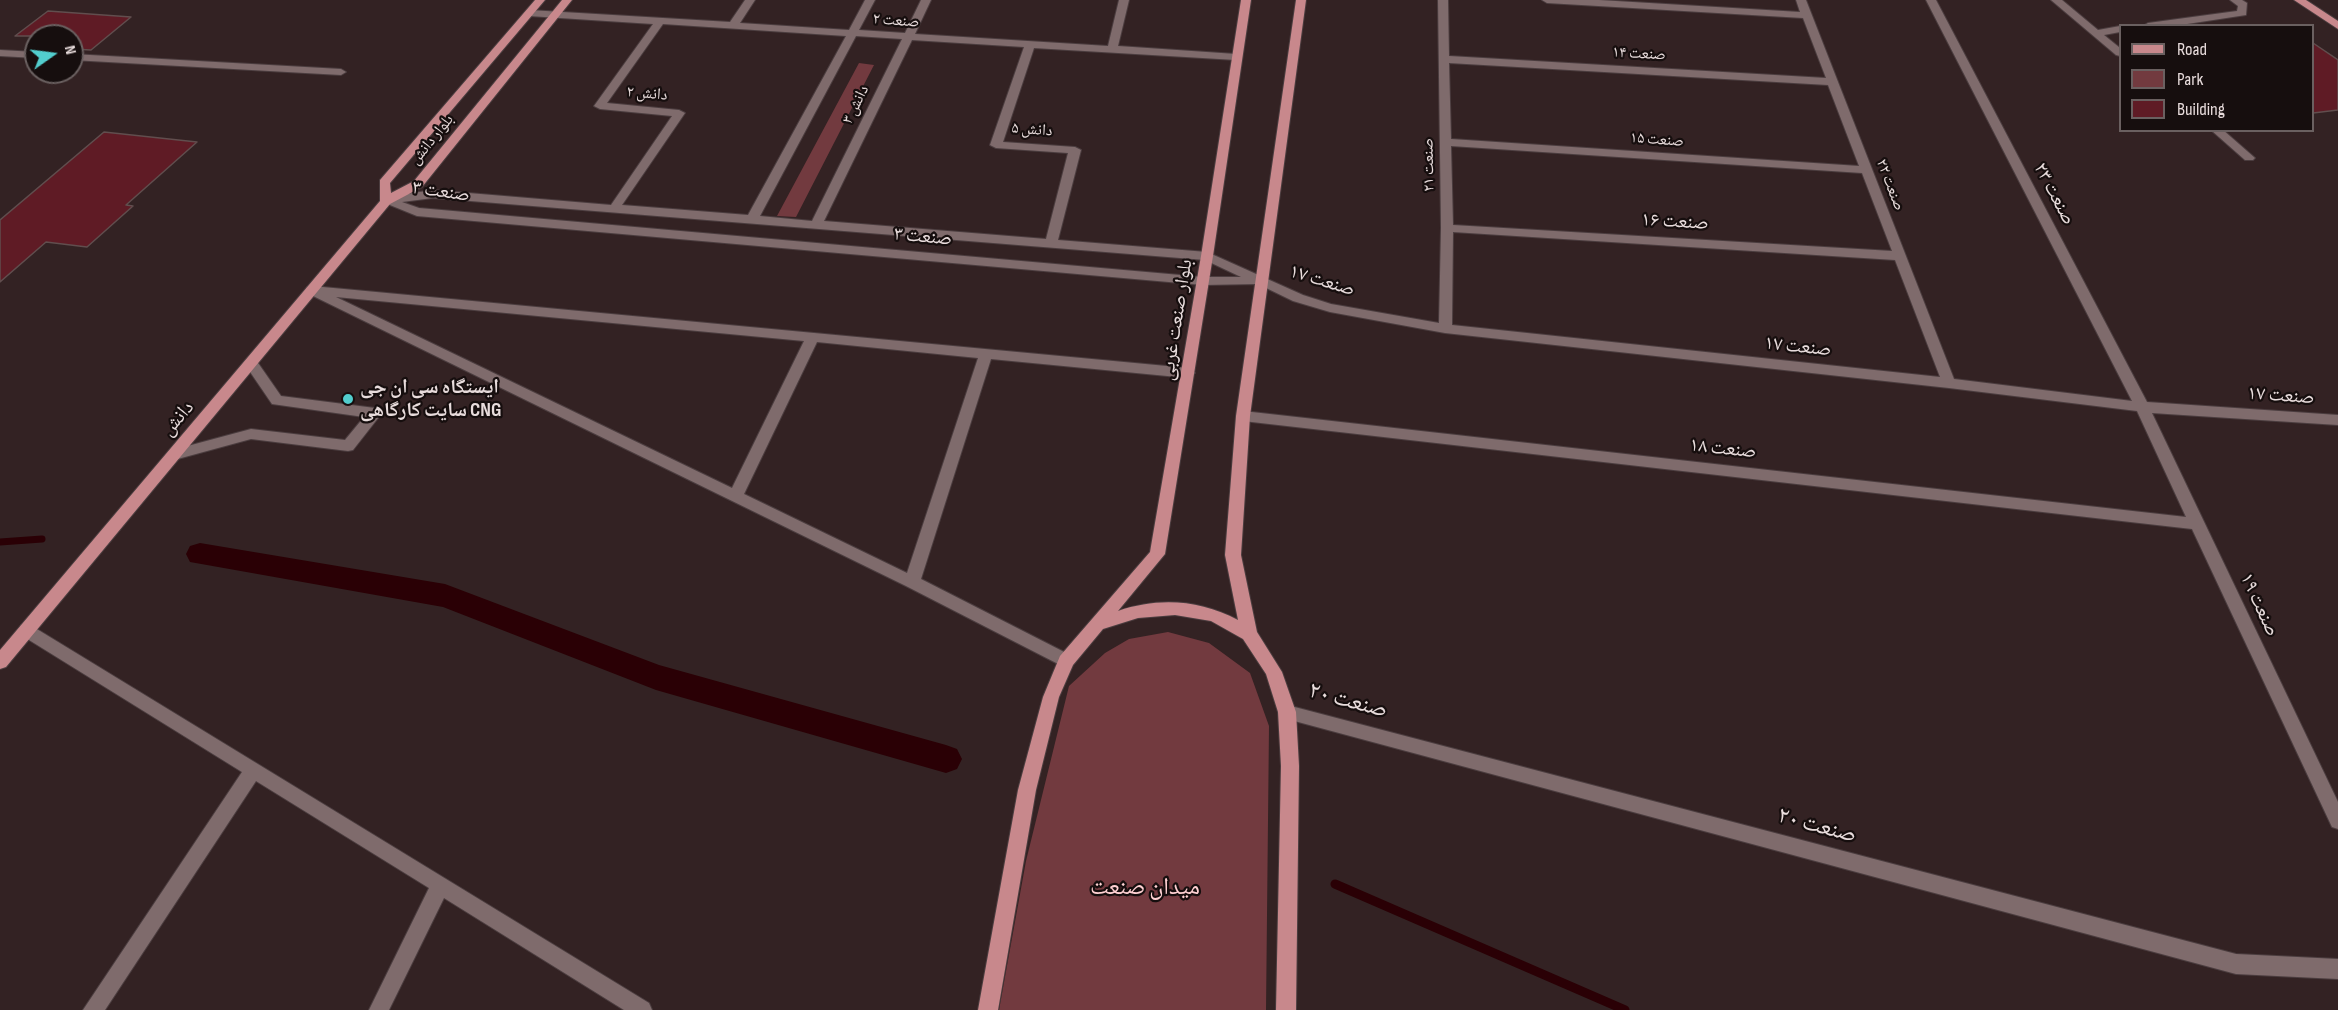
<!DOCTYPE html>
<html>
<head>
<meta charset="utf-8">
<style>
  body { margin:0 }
  #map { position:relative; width:2338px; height:1010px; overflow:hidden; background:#332223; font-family:"Sofia Sans Condensed",sans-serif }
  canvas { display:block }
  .legend { position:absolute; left:2119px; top:24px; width:195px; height:108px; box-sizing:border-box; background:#160e0e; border:2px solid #6a6060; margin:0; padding:8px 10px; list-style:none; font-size:18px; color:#e8dcdc }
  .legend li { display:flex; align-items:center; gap:12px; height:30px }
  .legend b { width:30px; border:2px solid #6a6060 }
  .north { position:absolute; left:24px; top:24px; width:60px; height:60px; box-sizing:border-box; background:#160e0e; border:2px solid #6a6060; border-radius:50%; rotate:76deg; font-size:16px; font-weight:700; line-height:24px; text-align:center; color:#e8dcdc }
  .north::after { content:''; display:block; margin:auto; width:21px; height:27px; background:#52cdcd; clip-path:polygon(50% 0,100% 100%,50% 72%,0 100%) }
</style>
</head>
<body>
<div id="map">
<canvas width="2338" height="1010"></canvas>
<ul class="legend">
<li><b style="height:8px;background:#c8888c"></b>Road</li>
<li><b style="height:16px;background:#723a3f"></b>Park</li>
<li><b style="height:16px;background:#5f1b25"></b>Building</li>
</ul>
<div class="north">N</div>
</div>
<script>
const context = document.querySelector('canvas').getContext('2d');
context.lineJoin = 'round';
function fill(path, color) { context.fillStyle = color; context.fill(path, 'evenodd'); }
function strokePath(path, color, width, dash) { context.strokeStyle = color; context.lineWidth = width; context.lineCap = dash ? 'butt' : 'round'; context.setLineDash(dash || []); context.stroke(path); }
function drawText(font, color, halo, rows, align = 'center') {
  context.font = font + ' "Sofia Sans Condensed","Noto Naskh Arabic",sans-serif'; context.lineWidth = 4.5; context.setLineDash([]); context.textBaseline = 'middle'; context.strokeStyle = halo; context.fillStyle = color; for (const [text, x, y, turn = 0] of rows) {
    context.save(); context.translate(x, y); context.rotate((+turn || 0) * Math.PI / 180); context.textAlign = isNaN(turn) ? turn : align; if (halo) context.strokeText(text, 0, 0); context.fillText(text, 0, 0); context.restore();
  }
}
const green = new Path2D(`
  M859 63 874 65 796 217 777 216Z
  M1168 632 1209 643 1250 673 1269 726 1266 1010H999L1026 861 1069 686 1105 653 1129 639Z`);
const streamFar1 = new Path2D(`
  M0 542 42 539`);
const stream = new Path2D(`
  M1335 884 1625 1010`);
const canal = new Path2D(`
  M200 543 445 584 659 665 946 745 957 749 962 759 957 769 946 773 656 690 443 607 190 562 186 554 190 546Z`);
const building = new Path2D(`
  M48 11 131 17 91 50 72 49V36H15Z
  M2313 43 2338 60V110L2313 113Z
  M104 132 197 142 126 205 133 206 87 247 46 242 0 282V220Z`);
const minor = new Path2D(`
  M745 0H755L740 23 849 30 865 0H875L859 30 905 33 921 0H931L915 34 1108 46 1119 0H1129L1118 46 1236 54 1241 57 1236 60 1034 48 1003 142 1075 147 1081 150 1058 240 1207 252 1303 295 1331 304 1439 323 1441 228 1438 0H1448L1449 56 1826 78 1803 18 1547 3 1542 0H1599L1800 12 1796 0H1806L1954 379 2132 401 1926 0H1936L2147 402 2338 415V425L2152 413 2338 802V829L2332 827 2192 529 1243 421 1236 416 1243 411 2186 517 2137 411 1949 388 1445 333 1330 312 1293 301 1258 284 1203 285 417 216 380 201 386 197 433 190 611 205 672 116 600 109 594 106 653 24 529 16 524 13 529 10 730 22ZM663 24 846 36 748 215 622 205 685 113 679 110 607 103ZM856 36 902 39 812 221 760 216ZM912 40 1024 47 990 145 996 148 1068 153 1046 239 824 221ZM1449 63 1828 85 1859 166 1451 139ZM1451 146 1862 173 1892 251 1453 225ZM433 198 1205 260 1241 277H1203L419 208 402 202ZM1453 232 1895 260 1940 377 1452 325Z
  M2051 0H2062L2098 30 2120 26V32L2104 35 2120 48V56L2116 55Z
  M2230 0H2242L2247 3 2246 15 2174 26H2143L2148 23 2237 11 2238 6Z
  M0 50 36 52V58L0 56Z
  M72 54 341 69 346 72 341 75 72 60Z
  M2211 130H2223L2255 158 2253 160H2245Z
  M312 286 1188 368 1195 373 1188 378 991 359 921 579 1072 656 1074 661 1072 666 1066 668 906 586 307 293 306 290 307 287ZM336 297 804 341 732 488ZM817 342 978 358 907 573 744 494Z
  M251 358 256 360 281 396 375 408 382 413 353 450 348 451 251 439 174 460 169 459 167 455 169 451 251 429 345 440 364 417 272 404 244 363Z
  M27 623 649 1003 652 1010H624L444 898 389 1010H369L429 888 256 781 105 1010H83L242 772 21 635 19 630 21 625Z
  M1287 705 2236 954 2338 959V979L2236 974 1287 719 1281 717 1278 712 1281 707Z`);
const major = new Path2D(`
  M535 0H545L390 183 391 193 414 181 562 0H572L422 187 390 204 6 667 0 669V650L380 201V180Z
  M1241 0H1251L1213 256 1165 554 1118 611C1159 597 1200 600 1238 620L1225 555 1236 416 1296 0H1306L1250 416 1241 555 1257 632 1282 672 1296 712 1299 766 1296 1010H1276L1281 766 1278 712 1266 674 1243 639 1211 621 1175 615 1138 618 1103 629 1073 665 1059 697 1036 790 998 1010H978L1018 790 1043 697 1060 656 1150 552 1201 256Z
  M2294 0H2306L2338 21V29Z`);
const markers = [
  [348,399,6,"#52cdcd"]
];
const farStreetnames = [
  ["صنعت ۲",896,21,4],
  ["صنعت ۱۴",1639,54,3],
  ["دانش ۲",647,94,5],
  ["دانش ۳",856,105,-64],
  ["دانش ۵",1032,130,4],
  ["بلوار دانش",432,140,-51],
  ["صنعت ۱۵",1657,140,4],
  ["صنعت ۲۱",1429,165,-91],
  ["صنعت ۲۲",1890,185,69]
];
const streetNames = [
  ["صنعت ۳",441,192,8],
  ["صنعت ۲۳",2054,194,62],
  ["صنعت ۱۶",1675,222,3],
  ["صنعت ۳",923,237,5],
  ["صنعت ۱۷",1322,281,17],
  ["بلوار صنعت غربی",1177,320,-81],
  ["صنعت ۱۷",1798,347,6],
  ["صنعت ۱۷",2281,396,4],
  ["دانش",178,419,-50],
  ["صنعت ۱۸",1723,449,6],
  ["صنعت ۱۹",2259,605,65]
];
const poiNames = [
  ["ایستگاه سی ان جی",360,388],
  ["سایت کارگاهی CNG",360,411]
];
const nearStreetnames = [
  ["صنعت ۲۰",1348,701,15],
  ["صنعت ۲۰",1817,826,15]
];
const nearParknames = [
  ["میدان صنعت",1145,888]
];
fill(green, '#723a3f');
strokePath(streamFar1, '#2a0005', 7);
strokePath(stream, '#2a0005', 9);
fill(canal, '#2a0005');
fill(building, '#5f1b25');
strokePath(building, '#614e4e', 1.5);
strokePath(minor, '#4b3d3f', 2);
strokePath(major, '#4b3d3f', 2);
fill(minor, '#7f6b6c');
fill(major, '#c8888c');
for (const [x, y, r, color] of markers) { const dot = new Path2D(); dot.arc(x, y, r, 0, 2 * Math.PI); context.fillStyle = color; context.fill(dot); strokePath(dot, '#160e0e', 2); }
drawText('16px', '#e8dcdc', '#160e0e', farStreetnames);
drawText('20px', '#e8dcdc', '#160e0e', streetNames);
drawText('bold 20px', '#e8dcdc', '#160e0e', poiNames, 'left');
drawText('24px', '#e8dcdc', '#160e0e', nearStreetnames);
drawText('24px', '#ffd1d3', '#160e0e', nearParknames);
</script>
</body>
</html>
